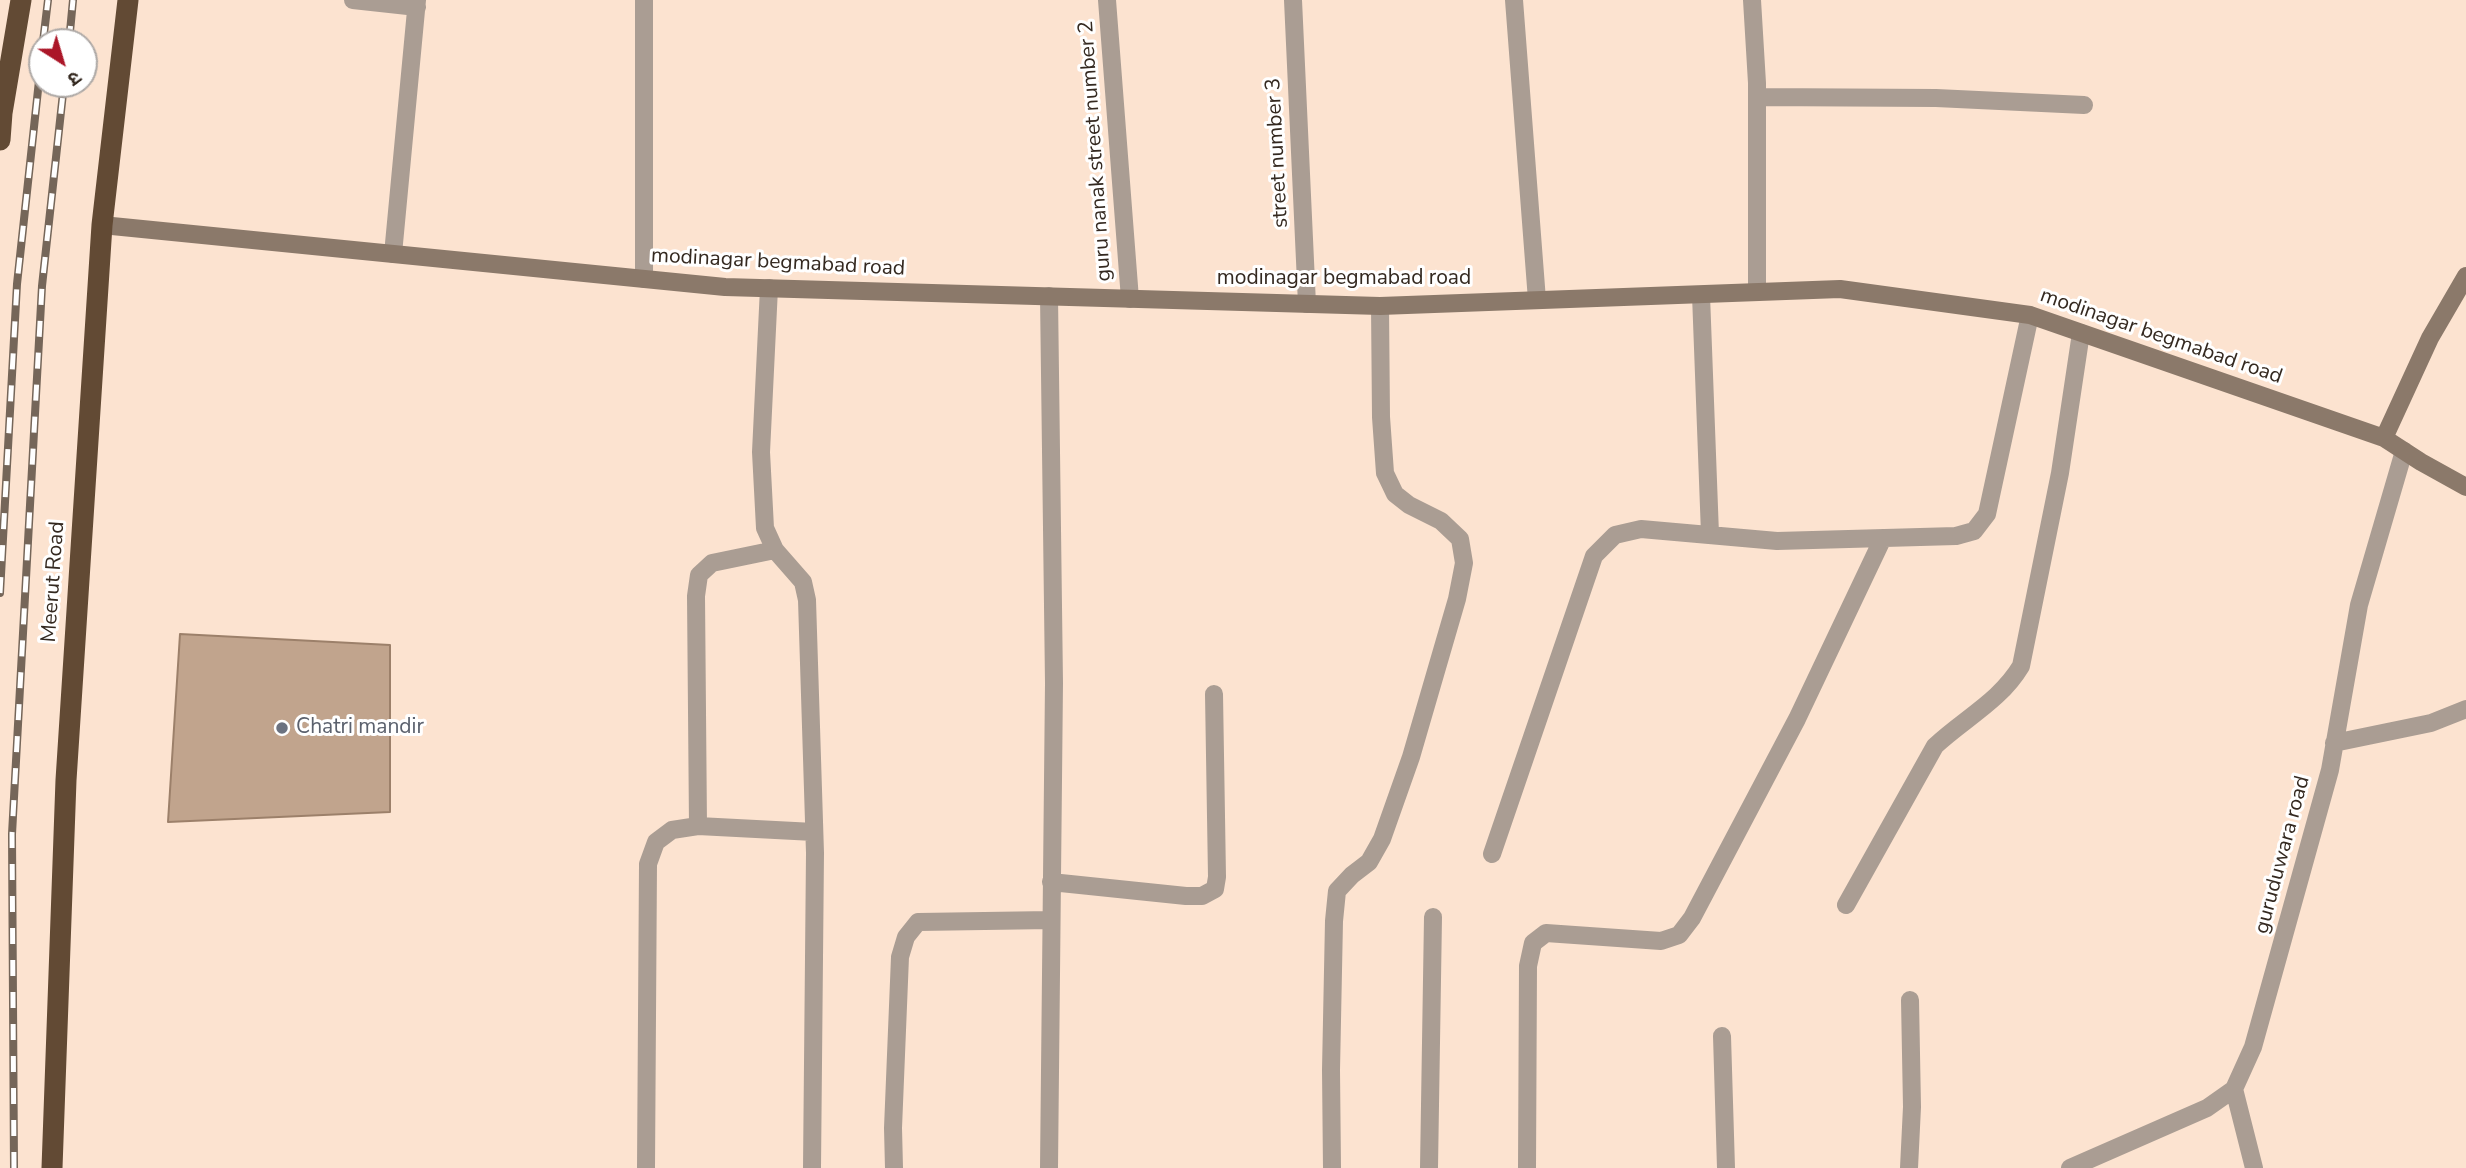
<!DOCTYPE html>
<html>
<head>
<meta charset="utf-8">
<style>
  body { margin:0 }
  #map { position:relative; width:2466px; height:1168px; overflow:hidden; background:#fce3d0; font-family:"Nunito Sans","Noto Sans Devanagari",sans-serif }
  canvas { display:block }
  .north { position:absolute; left:28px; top:28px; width:70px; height:70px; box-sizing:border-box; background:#fff; border:2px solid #aea9a6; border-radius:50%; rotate:143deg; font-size:19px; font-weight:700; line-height:28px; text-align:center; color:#342920 }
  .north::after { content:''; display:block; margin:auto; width:24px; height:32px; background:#ab1628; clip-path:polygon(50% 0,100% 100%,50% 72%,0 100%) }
</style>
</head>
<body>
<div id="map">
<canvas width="2466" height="1168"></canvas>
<div class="north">उ</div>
</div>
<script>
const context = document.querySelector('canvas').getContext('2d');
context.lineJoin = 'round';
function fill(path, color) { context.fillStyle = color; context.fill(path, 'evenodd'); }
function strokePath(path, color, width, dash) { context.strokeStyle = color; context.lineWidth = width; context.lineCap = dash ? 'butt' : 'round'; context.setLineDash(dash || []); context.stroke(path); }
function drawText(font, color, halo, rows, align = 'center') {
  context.font = font + ' "Nunito Sans",sans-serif'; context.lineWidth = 6; context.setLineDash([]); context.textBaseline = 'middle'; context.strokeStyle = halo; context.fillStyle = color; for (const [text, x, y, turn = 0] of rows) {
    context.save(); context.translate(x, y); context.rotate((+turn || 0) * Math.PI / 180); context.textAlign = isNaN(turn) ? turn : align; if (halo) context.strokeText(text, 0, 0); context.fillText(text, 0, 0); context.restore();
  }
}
const building = new Path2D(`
  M180 634 390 645V812L168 822Z`);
const street = new Path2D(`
  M353 0 417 7
  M1107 0 1130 299
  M1293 0 1307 304
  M1514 0 1537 300
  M1752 0 1757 83V292
  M1757 97 1936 98 2084 105
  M393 254 417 0
  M644 279V0
  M769 288 761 452 765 528 775 550 803 582 807 600 815 853 812 1168
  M1701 295 1710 534
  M2334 743 2431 723 2466 709
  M698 826 696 596 699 575 712 563 775 550
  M1492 854 1594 556 1615 535 1641 529 1777 541 1956 536 1974 531 1987 514 2030 315
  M1051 882 1186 896H1202L1215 889 1217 877 1214 694
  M1846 905 1935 746C1965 718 2000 701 2021 666L2060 473 2081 333
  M1722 1036 1726 1168
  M2234 1089 2254 1168
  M646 1168 648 864 656 842 672 830 698 826 814 832
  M894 1168 893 1128 900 957 906 937 918 922 1051 920
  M1049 1168 1054 683 1049 296
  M1332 1168 1331 1070 1334 921 1337 891 1352 875 1369 862 1382 839 1411 757 1457 599 1464 563 1460 539 1441 521 1409 505 1395 494 1385 473 1381 417 1380 306
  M1429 1168 1433 917
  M1527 1168 1528 966 1533 943 1546 933 1661 941 1679 935 1692 918 1797 719 1883 538
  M1909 1168 1912 1107 1910 1000
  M2070 1168 2207 1108 2234 1089 2253 1047 2330 770 2359 605 2404 451`);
const secondary = new Path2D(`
  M102 225 725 287 1380 306 1840 289 2030 315 2384 438 2430 338 2466 276
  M2384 438 2421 462 2466 487`);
const highway = new Path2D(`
  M0 140 2 113 21 0
  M52 1168 66 780 102 225 128 0`);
const rail = new Path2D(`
  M43 42 48 0
  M69 42 73 0
  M0 593 17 284 42 53
  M14 1168 12 834 42 286 64 84`);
const markers = [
  [282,728,7,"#6b7280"]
];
const streetNames = [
  ["guru nanak street number 2",1096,151,-94],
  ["street number 3",1278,153,-93],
  ["modinagar begmabad road",778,263,3],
  ["modinagar begmabad road",1344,279],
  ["modinagar begmabad road",2161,337,19],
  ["Meerut Road",54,582,-86],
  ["guruduwara road",2283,855,-75]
];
const worshipNames = [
  ["Chatri mandir",296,728]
];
fill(building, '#c1a48d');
strokePath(building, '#9c806a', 2);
strokePath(street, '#aa9d93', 18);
strokePath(secondary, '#8b796a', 18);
strokePath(highway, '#624a34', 21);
strokePath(rail, '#756659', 8);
strokePath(rail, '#fff', 5, [16]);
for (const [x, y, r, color] of markers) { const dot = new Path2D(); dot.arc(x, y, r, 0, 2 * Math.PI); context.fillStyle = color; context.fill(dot); strokePath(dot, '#fff', 2.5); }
drawText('21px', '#342920', '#fff', streetNames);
drawText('21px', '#5b616d', '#fff', worshipNames, 'left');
</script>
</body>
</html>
